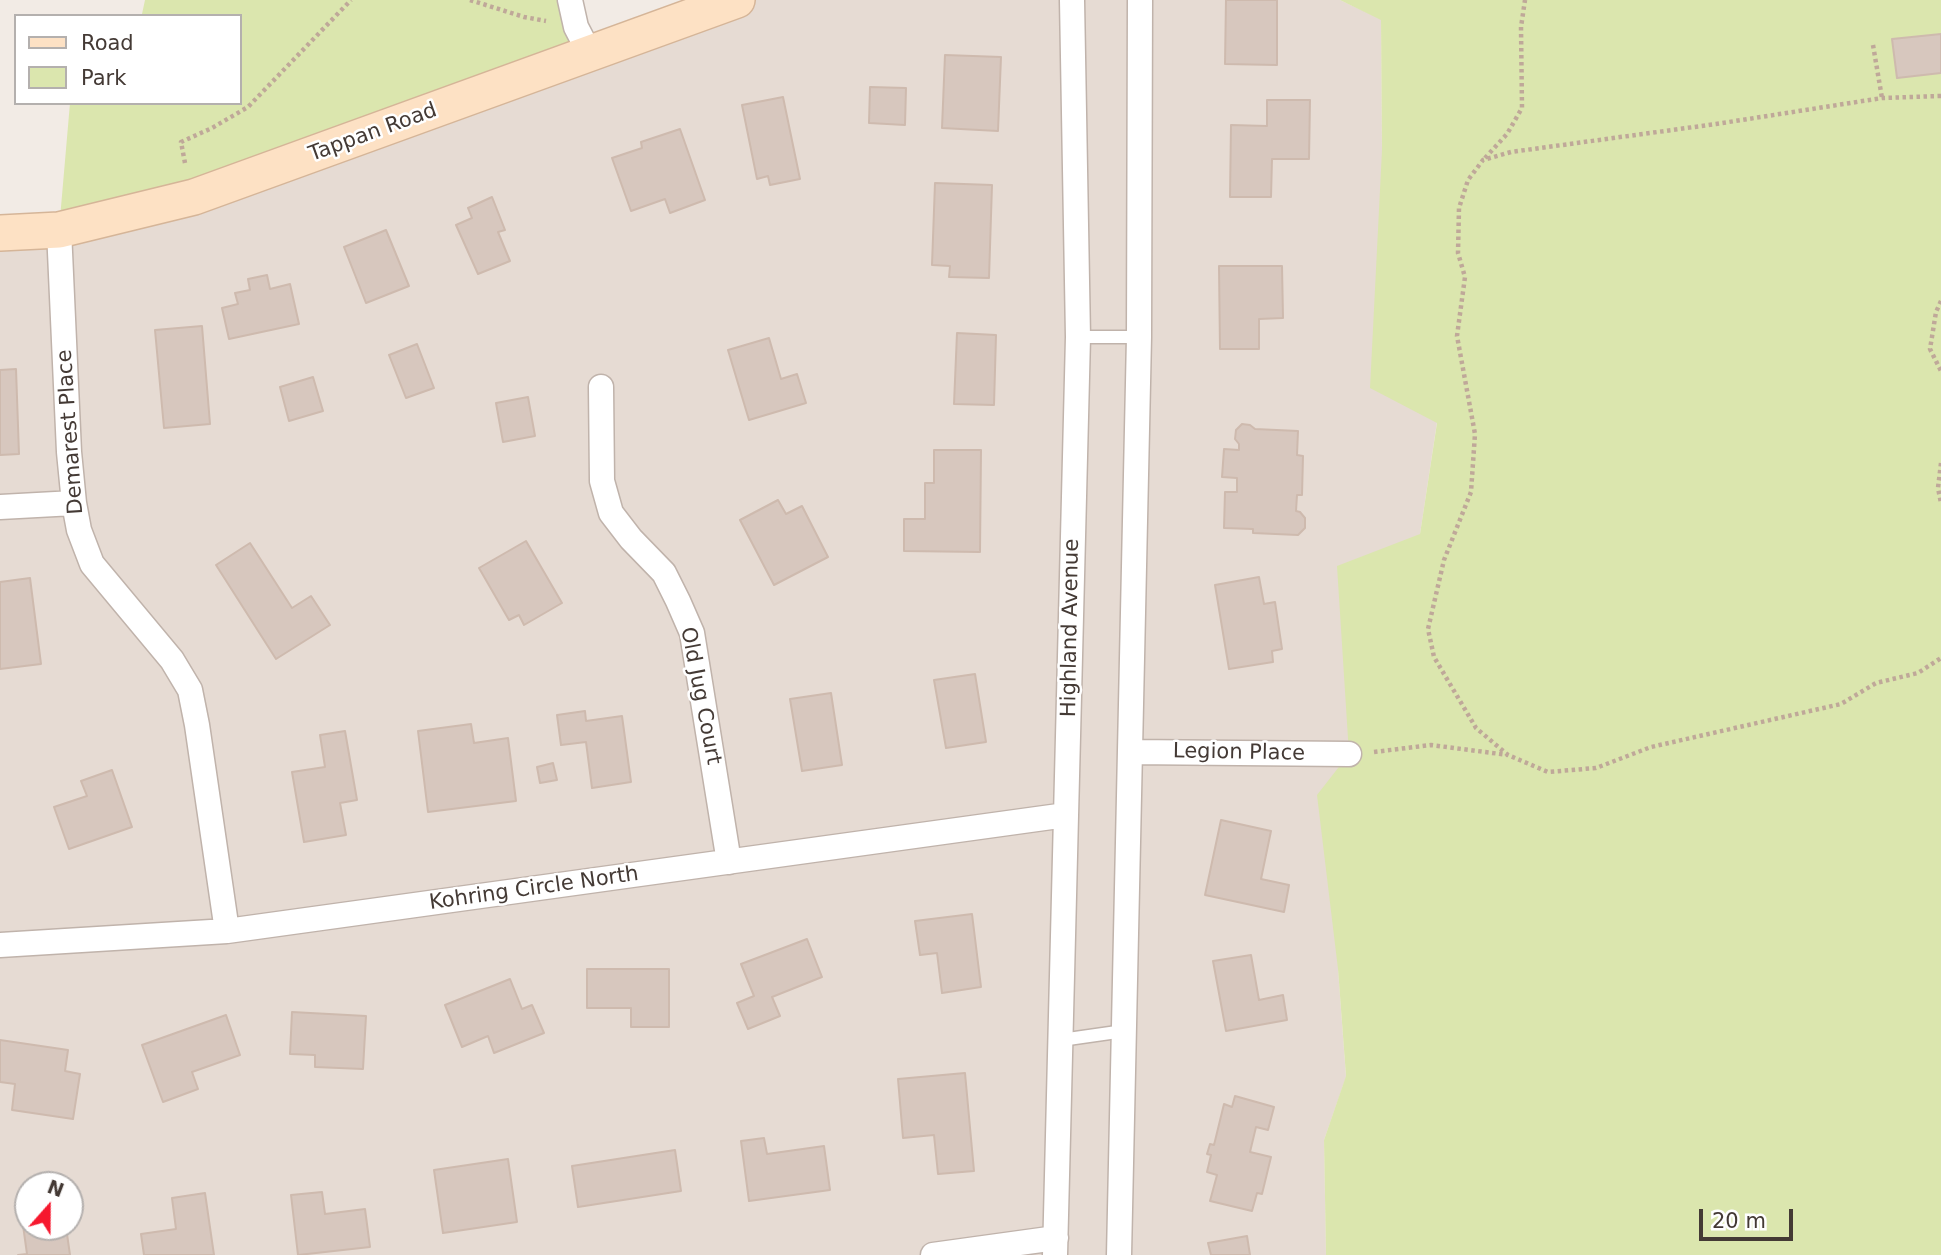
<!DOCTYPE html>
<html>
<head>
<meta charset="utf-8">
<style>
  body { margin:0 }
  #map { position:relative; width:1941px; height:1255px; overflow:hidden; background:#f2ebe5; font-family:"DejaVu Sans",sans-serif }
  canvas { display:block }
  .legend { position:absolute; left:14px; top:14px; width:228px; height:91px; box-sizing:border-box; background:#fff; border:2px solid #b4b0ae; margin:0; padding:9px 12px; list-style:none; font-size:21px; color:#443a35 }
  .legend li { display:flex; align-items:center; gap:14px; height:35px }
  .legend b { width:35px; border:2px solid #b4b0ae }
  .north { position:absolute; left:14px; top:1171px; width:70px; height:70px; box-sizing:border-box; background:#fff; border:2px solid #b4b0ae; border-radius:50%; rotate:21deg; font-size:19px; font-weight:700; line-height:28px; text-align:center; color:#443a35 }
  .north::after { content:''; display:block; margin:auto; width:24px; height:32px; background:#f6182e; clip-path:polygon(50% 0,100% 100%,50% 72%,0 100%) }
  .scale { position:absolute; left:1699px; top:1209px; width:94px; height:32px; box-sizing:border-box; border:4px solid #443a35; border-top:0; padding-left:9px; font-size:21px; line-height:24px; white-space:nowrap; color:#443a35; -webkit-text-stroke:5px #fff; paint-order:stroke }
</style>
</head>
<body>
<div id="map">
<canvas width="1941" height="1255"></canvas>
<ul class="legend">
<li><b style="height:9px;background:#fde1c4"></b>Road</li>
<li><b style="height:19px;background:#dbe6ae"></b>Park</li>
</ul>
<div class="north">N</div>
<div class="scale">20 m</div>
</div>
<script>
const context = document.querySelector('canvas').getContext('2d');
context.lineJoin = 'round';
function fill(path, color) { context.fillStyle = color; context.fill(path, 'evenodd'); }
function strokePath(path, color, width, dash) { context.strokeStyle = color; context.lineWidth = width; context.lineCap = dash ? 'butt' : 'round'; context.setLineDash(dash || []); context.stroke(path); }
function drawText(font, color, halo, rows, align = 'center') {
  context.font = font + ' "DejaVu Sans",sans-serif'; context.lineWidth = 5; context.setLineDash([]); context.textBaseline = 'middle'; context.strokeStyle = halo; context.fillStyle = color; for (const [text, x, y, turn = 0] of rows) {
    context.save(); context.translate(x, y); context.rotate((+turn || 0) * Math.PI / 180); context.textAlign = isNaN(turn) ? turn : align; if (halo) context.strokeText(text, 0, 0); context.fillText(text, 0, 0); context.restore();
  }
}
const residential = new Path2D(`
  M737 0H1340L1381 19 1382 150 1437 422 1420 534 1349 754 1338 969 1346 1077 1324 1140 1326 1255H0V233ZM28 1185H70V1227H28Z`);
const green = new Path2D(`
  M145 0H569L590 54 59 230 70 103H240V16H138L142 14Z
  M1340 0H1941V34L1893 40 1898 78 1941 73V1255H1326L1324 1140 1346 1076 1338 969 1317 795 1349 754 1337 566 1420 534 1437 423 1370 388 1382 150 1381 20Z`);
const building = new Path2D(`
  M1226 0H1277V65L1225 64Z
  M1941 34V73L1897 78 1892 39Z
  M945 55 1001 57 998 131 942 128Z
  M870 87 906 88 905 125 869 123Z
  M783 97 800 179 770 185 768 176 757 179 742 105Z
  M1267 100H1310L1309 159H1272L1271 197H1230L1231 125 1267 126Z
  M680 129 705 200 670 213 665 199 631 211 612 158 642 148 641 142Z
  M935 183 992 185 989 278 949 277 950 266 932 265Z
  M492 197 505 230 498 232 510 261 478 274 456 225 472 218 468 208Z
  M386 230 409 286 366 303 344 247Z
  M1219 266H1282L1283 318 1259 319V349H1220Z
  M267 275 270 289 290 284 299 324 229 339 222 308 238 304 235 293 250 290 248 279Z
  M202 326 210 424 164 428 155 330Z
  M957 333 996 335 994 405 954 404Z
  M769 338 781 379 797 374 806 403 749 420 728 350Z
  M417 344 434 388 406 398 389 355Z
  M16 369 19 454 0 455V370Z
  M313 377 323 411 289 421 280 387Z
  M528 397 535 436 503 442 496 403Z
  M1242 424 1250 425 1255 429 1298 431 1297 455 1303 456 1302 495H1297L1296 511 1300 512 1305 518V528L1298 535 1253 533V529L1224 528 1225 492H1237V478L1222 477 1224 449 1239 450V444L1235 439 1236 430Z
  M934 450H981L980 552 904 551V519H925V483H934Z
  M778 500 786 514 802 506 828 557 774 585 740 520Z
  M526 541 562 603 524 625 519 615 509 620 479 568Z
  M250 543 292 608 311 596 330 625 276 659 216 565Z
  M1259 577 1264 604 1275 602 1282 649 1272 651 1273 662 1229 669 1215 585Z
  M30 578 41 664 0 669V582Z
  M975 674 986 742 946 748 934 680Z
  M831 693 842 765 802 771 790 699Z
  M585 711 586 721 622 716 631 782 592 788 586 742 561 745 557 715Z
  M471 724 474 743 508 738 516 801 428 812 418 731Z
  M345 731 357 800 340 803 346 835 304 842 292 772 325 767 320 735Z
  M553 763 557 780 540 783 537 767Z
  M112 770 132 827 69 849 54 807 87 796 81 781Z
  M1221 820 1271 831 1261 879 1289 885 1284 912 1205 895Z
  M972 914 981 987 942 993 937 953 920 955 915 921Z
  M807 939 822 977 772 997 780 1016 748 1029 737 1003 754 996 741 964Z
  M1251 955 1259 1000 1283 995 1287 1020 1226 1031 1213 961Z
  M587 969H669V1027H631V1008H587Z
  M510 979 522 1009 532 1005 544 1033 494 1053 488 1036 462 1047 445 1005Z
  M292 1012 366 1016 363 1069 315 1067V1055L290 1054Z
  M226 1015 240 1055 192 1072 198 1089 163 1102 142 1045Z
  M0 1040 68 1050 65 1071 80 1074 73 1119 12 1110 15 1084 0 1082Z
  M965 1073 974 1171 938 1174 934 1135 903 1138 898 1079Z
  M1235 1096 1274 1107 1268 1130 1256 1127 1250 1152 1271 1157 1262 1194 1257 1193 1252 1211 1210 1201 1217 1175 1207 1172 1211 1155 1207 1154 1210 1144 1214 1145 1224 1104 1232 1107Z
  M764 1138 767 1154 824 1146 830 1190 749 1201 741 1141Z
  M675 1150 681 1191 578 1207 572 1166Z
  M508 1159 517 1222 443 1233 434 1170Z
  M322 1192 325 1214 365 1209 370 1247 298 1255 291 1195Z
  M205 1193 214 1255H144L141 1234 176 1229 172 1198Z
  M28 1217V1227H66L70 1255H18L27 1254 22 1218Z
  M1247 1236 1250 1255H1211L1208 1243Z`);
const path = new Path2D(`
  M470 0 524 17 546 21
  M1873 45 1882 98
  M1941 96 1882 98 1716 124 1511 152 1483 160 1468 180 1459 208 1458 253 1465 277 1457 336 1475 434 1471 492 1444 560 1428 629 1434 657 1476 728 1508 755 1548 772 1596 768 1651 747 1841 704 1876 683 1918 673 1941 658
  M1485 158 1507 134 1522 108 1521 27 1525 0
  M185 163 181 142 212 128 248 107 351 0
  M1941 301 1936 312 1930 349 1941 371
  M1941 463 1938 488 1941 503
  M1374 752 1431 745 1508 755`);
const lane = new Path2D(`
  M1078 337H1139
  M1061 1040 1124 1031`);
const street = new Path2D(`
  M570 0 576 27 590 54
  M59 230 69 452 74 503 79 530 92 564 172 660 190 690 197 725 227 931
  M601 387 602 481 611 513 631 539 664 573 678 601 692 633 729 862
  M0 507 74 503
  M1130 752 1349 754
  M0 945 227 931 1066 815
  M933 1255 1056 1238
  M1055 1255 1078 337 1072 0
  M1119 1255 1139 337 1140 0`);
const secondary = new Path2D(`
  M0 233 59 230 194 197 737 0`);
const streetNames = [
  ["Tappan Road",373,133,-20],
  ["Demarest Place",71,432,-94],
  ["Highland Avenue",1071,628,-89],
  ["Old Jug Court",700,696,79],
  ["Legion Place",1239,753,1],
  ["Kohring Circle North",534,889,-8]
];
fill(residential, '#e6dbd3');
fill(green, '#dbe6ae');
fill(building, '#d7c7be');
strokePath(building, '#cebaae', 2);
strokePath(lane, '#c0b3ab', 15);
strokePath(street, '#c0b3ab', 27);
strokePath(secondary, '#d5b598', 38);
strokePath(path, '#bfa899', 4.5, [3.5, 3.5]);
strokePath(lane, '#fff', 12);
strokePath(street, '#fff', 24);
strokePath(secondary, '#fde1c4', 35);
drawText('21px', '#443a35', '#fff', streetNames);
</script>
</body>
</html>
